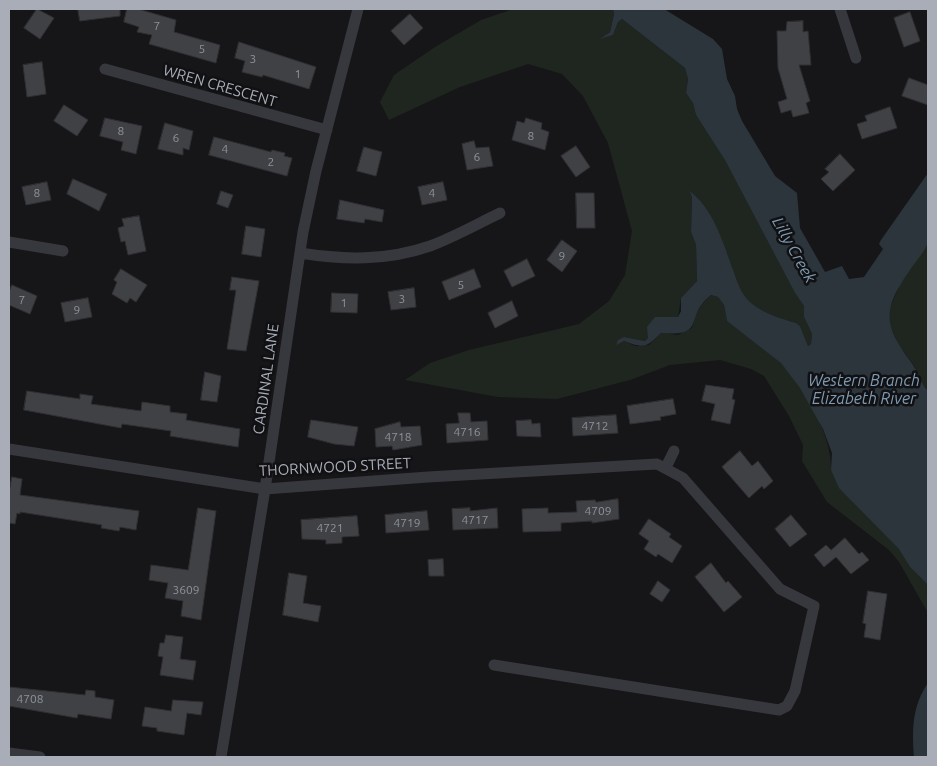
<!DOCTYPE html>
<html>
<head>
<meta charset="utf-8">
<style>
  body { margin:0 }
  #map { position:relative; width:937px; height:766px; overflow:hidden; background:#161618; font-family:Ubuntu,sans-serif }
  canvas { display:block }
  .frame { position:absolute; inset:0; border:10px solid #a8adb8; pointer-events:none }
</style>
</head>
<body>
<div id="map">
<canvas width="937" height="766"></canvas>
<div class="frame"></div>
</div>
<script>
const context = document.querySelector('canvas').getContext('2d');
context.lineJoin = 'round';
function fill(path, color) { context.fillStyle = color; context.fill(path, 'evenodd'); }
function strokePath(path, color, width, dash) { context.strokeStyle = color; context.lineWidth = width; context.lineCap = dash ? 'butt' : 'round'; context.setLineDash(dash || []); context.stroke(path); }
function drawText(font, color, halo, rows, align = 'center') {
  context.font = font + ' Ubuntu,sans-serif'; context.lineWidth = 5; context.setLineDash([]); context.textBaseline = 'middle'; context.strokeStyle = halo; context.fillStyle = color; for (const [text, x, y, turn = 0] of rows) {
    context.save(); context.translate(x, y); context.rotate((+turn || 0) * Math.PI / 180); context.textAlign = isNaN(turn) ? turn : align; if (halo) context.strokeText(text, 0, 0); context.fillText(text, 0, 0); context.restore();
  }
}
const green = new Path2D(`
  M513 9H613L614 14 610 32 602 38 613 35 618 22 622 19 685 68 688 79 686 93 693 103 696 115 725 159 795 293 804 306V317L812 334 811 344 808 346 800 326 796 323C780 318 763 314 750 303 724 280 723 209 689 192L692 197 691 232 696 245 697 281 681 298 678 317H655L648 338 645 341 624 337 617 344 624 341 635 346 649 345 661 333 678 335 692 328C696 314 699 305 711 295L718 297 724 305 727 321C744 334 767 347 782 364 805 389 832 435 831 470L900 549 910 567 928 585V613L899 562 889 550 827 502 802 461 803 445 789 416 764 376 751 369 720 360 670 365 630 380 557 399 498 397 405 380 430 363 469 350 579 324 609 301 625 275 632 231 608 143 583 96 562 74 528 64 460 87 389 120 380 102 394 75 435 47 481 20Z
  M928 243V391L916 375 915 367 899 345 889 324V310L900 284Z`);
const water = new Path2D(`
  M613 9H664L713 39 722 49 727 79 735 96 737 109 742 121 775 176 797 193 800 228 825 272 842 266 849 279 864 277 883 249 879 244 881 240 928 173C928 187 932 235 927 245 923 254 915 262 910 270 882 310 883 324 911 362 918 371 919 381 928 391V585L910 567 899 549 839 488 831 470 832 453 823 429 800 388 781 363 727 321 724 305 718 297 711 295C683 317 708 337 661 333 647 347 644 349 624 341L616 345 618 340 624 337 645 341 648 338 647 327 655 317H678L681 311V298L697 281 696 245 691 232 692 197 689 191C712 205 724 245 733 270 737 281 741 295 751 303 764 314 780 318 796 323L800 326 808 346 811 344 812 334 804 317V306L795 293 725 160 696 115 693 103 686 93 688 79 685 68 622 19 618 22 613 35 600 39 610 32 614 14Z
  M928 683V757H914C912 730 912 706 928 683Z`);
const building = new Path2D(`
  M37 9 54 18 40 39 24 28Z
  M78 9H120V16L80 21Z
  M127 9H138L176 20 174 32 220 45 216 63 149 44 152 35 137 32 139 27 124 22Z
  M910 12 920 41 904 47 894 18Z
  M410 14 423 28 404 45 391 31Z
  M803 21V32L808 31 811 65H799L810 101 806 103 809 113 793 117 791 110 781 113 778 102 787 99 778 68 777 31H786L787 22Z
  M239 42 316 67 309 89 263 75 262 77 242 72 245 61 235 58Z
  M42 62 46 94 27 97 23 65Z
  M909 78 928 85V105L902 96Z
  M64 105 88 120 77 136 54 121Z
  M890 107 897 128 862 139 857 124 867 121 865 116Z
  M105 118 142 126 136 154 121 150 123 142 100 136Z
  M526 118 542 123 541 129 549 132 545 150 512 140 517 121 524 123Z
  M165 123 193 131 189 150 183 148V155L158 149Z
  M214 137 271 152 272 150 285 153 284 156 292 158 287 176 209 155Z
  M474 141 476 148 489 147 493 166 467 170 462 144Z
  M576 146 590 167 576 177 561 156Z
  M364 147 382 152 376 176 357 171Z
  M840 154 855 170 833 191 821 179 829 172 825 169Z
  M73 179 107 194 99 211 67 194Z
  M47 182 51 200 26 205 22 187Z
  M443 182 447 200 422 205 418 187Z
  M221 191 233 195 228 208 217 204Z
  M576 193H594L595 228H577Z
  M340 200 384 210 382 222 365 219 364 223 337 219Z
  M139 216 146 251 128 255 125 241 121 242 118 228 124 226 122 219Z
  M246 226 265 229 261 257 242 254Z
  M562 240 577 251 562 272 547 260Z
  M527 259 535 276 512 287 504 271Z
  M121 269 147 285 136 302 130 298 127 303 112 294 117 282 114 280Z
  M474 269 481 287 449 300 442 282Z
  M232 277 259 281 246 351 227 349 236 290H230Z
  M12 285 37 296 30 314 9 305V292Z
  M414 288 416 307 391 310 388 292Z
  M332 293 358 294 357 313 331 312Z
  M88 298 92 317 65 322 61 303Z
  M512 301 518 316 495 328 488 313Z
  M205 372 221 376 217 402 201 400Z
  M706 385 734 389 732 399 735 400 730 424 711 420 715 404 702 401Z
  M27 391 80 399V394L93 396 91 404 141 411 142 402 170 406V412L187 414 186 420 240 429 238 447 170 436 171 431 122 424 121 428 24 410Z
  M673 399 676 414 660 417 661 420 630 424 627 406Z
  M458 413H470L471 422 487 421 488 440 447 443 446 424 459 423Z
  M616 415 618 433 573 436 572 418Z
  M311 420 358 427 354 446 334 444 308 437Z
  M531 420 532 424 540 423 541 437 517 436 516 421Z
  M400 422 401 427 420 426 422 445 393 450 392 446 376 447 375 429Z
  M740 451 752 466 758 461 773 481 764 489 762 486 749 498 722 467Z
  M12 477 22 479 20 495 139 511 136 530 120 527 119 531 101 528 102 525 96 524 20 512V514L17 513 15 524 9 523V493Z
  M618 499 619 519 592 523V521L561 523V531L523 532 522 509 548 508V513L577 512 576 501 595 500 596 502Z
  M198 508 216 511 201 620 181 616 183 601 165 598 168 583 149 580 151 565 188 570Z
  M470 508V511L497 508 498 528 453 530 452 509Z
  M427 511 429 530 386 533 385 515Z
  M791 515 807 534 790 547 775 529Z
  M357 516 359 536 342 537V543L326 544V540L302 539 301 520Z
  M649 519 671 534 669 537 682 546 672 563 658 554 656 557 644 549 649 541 639 534Z
  M845 538 859 554 862 552 869 560 851 574 836 557 824 567 814 555 826 545 831 550Z
  M443 559 444 576H429L428 560Z
  M711 563 726 583 728 581 742 597 724 612 695 577Z
  M289 573 307 576 303 603 321 606 318 622 283 615Z
  M658 581 670 590 662 602 650 594Z
  M868 591 887 594 880 640 864 637 866 624 863 623Z
  M166 635 183 637 180 659 196 661 193 680 160 675 163 657 158 656 160 643H164Z
  M9 687 85 695 86 690 95 691V697L114 700 111 719 78 714 77 718 9 706Z
  M173 700 203 702 201 715 187 713 184 735 157 731V728L142 726 145 707 171 711Z`);
const minor = new Path2D(`
  M840 9 856 58
  M105 69 327 130
  M9 242 63 251
  M300 253C344 260 387 261 430 246 454 237 477 224 500 213
  M9 449 265 489 428 477 657 464 683 478 780 589 814 606 795 691 787 706 779 710 494 665
  M666 467 674 451
  M9 753 40 757
  M221 757 265 489 303 232 316 171 358 9`);
const numberNames = [
  ["7",157,26],
  ["5",202,49],
  ["3",253,59],
  ["1",298,74],
  ["8",121,131],
  ["8",531,136],
  ["6",176,138],
  ["4",225,149],
  ["6",477,157],
  ["2",271,162],
  ["8",37,193],
  ["4",432,193],
  ["9",562,256],
  ["5",461,285],
  ["3",402,299],
  ["7",22,300],
  ["1",344,303],
  ["9",77,310],
  ["4712",595,426],
  ["4716",467,432],
  ["4718",398,437],
  ["4709",598,511],
  ["4717",475,520],
  ["4719",407,523],
  ["4721",330,528],
  ["3609",186,590],
  ["4708",30,699]
];
const streetNames = [
  ["WREN CRESCENT",220,86,16],
  ["CARDINAL LANE",266,379,-82],
  ["THORNWOOD STREET",335,467,-3]
];
const waterNames = [
  ["Lilly Creek",794,250,61],
  ["Western Branch",864,381],
  ["Elizabeth River",864,399]
];
fill(green, '#1e261f');
fill(water, '#2c353c');
fill(building, '#404145');
strokePath(building, '#303034', 1);
strokePath(minor, '#37383d', 11);
drawText('12px', '#8e929b', null, numberNames);
drawText('15px', '#a8adb8', '#111113', streetNames);
drawText('italic 16px', '#7f9bb3', '#111113', waterNames);
</script>
</body>
</html>
